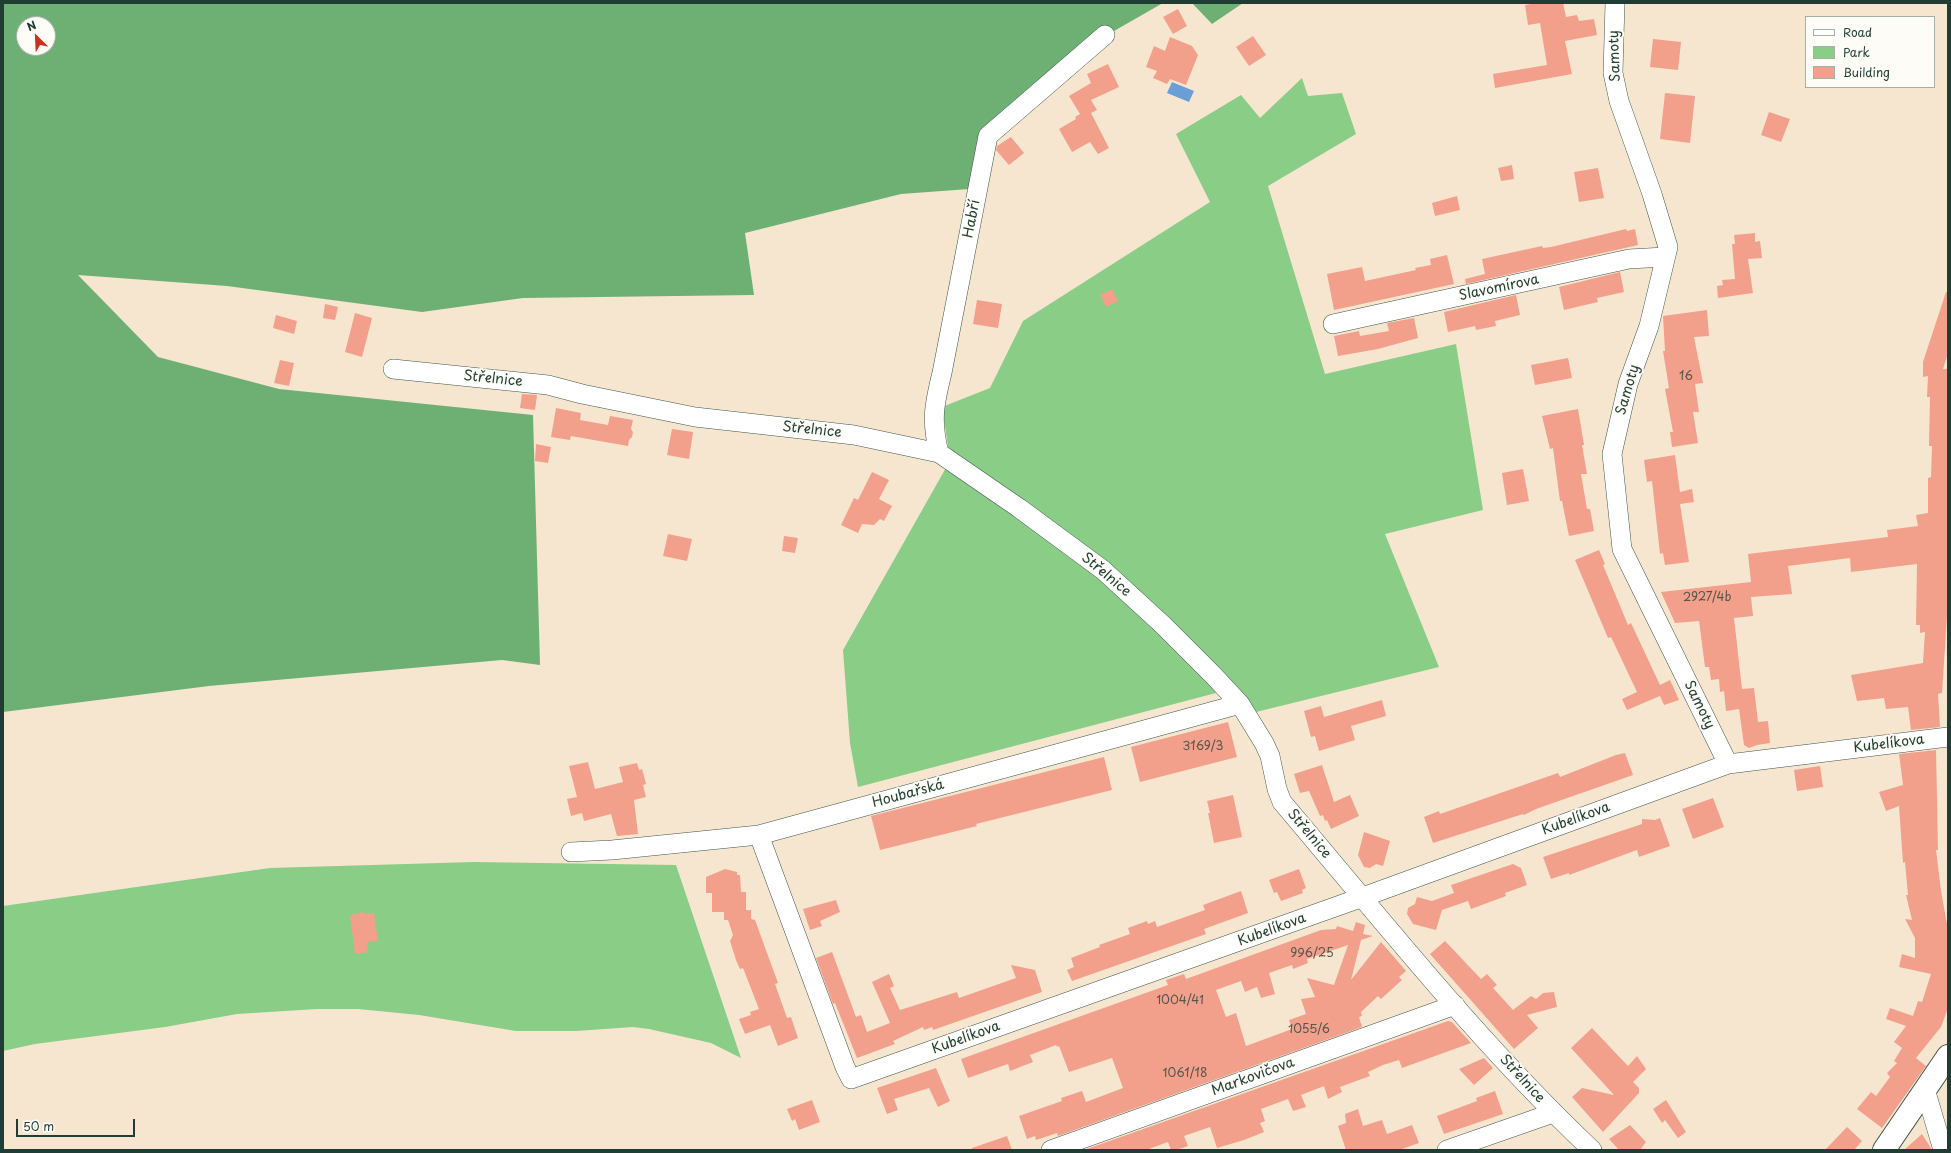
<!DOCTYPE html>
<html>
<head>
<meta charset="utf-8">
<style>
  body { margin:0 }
  #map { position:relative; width:1951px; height:1153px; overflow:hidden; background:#f6e6cf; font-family:"Playpen Sans",sans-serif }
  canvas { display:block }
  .frame { position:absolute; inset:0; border:4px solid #1f3d34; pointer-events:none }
  .legend { position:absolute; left:1805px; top:16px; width:130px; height:72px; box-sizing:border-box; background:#fdfcf7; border:1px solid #a4b0a9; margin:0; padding:5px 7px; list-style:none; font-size:12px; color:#1f3d34 }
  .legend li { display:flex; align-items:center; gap:8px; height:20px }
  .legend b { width:20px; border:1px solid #a4b0a9 }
  .north { position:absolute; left:16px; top:16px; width:40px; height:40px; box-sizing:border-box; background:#fdfcf7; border:1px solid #a4b0a9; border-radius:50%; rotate:336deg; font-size:11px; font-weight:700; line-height:16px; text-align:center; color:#1f3d34 }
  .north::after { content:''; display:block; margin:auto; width:14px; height:18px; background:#c8321e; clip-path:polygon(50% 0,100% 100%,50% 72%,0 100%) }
  .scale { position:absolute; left:16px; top:1119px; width:119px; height:18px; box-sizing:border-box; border:2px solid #1f3d34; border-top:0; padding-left:5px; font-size:12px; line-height:14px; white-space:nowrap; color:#1f3d34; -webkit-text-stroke:3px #fdfcf7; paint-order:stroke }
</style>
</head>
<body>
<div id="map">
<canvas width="1951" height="1153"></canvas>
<div class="frame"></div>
<ul class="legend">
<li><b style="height:5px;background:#fff"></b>Road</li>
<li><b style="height:11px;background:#89cd86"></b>Park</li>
<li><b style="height:11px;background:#f29f8c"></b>Building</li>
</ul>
<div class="north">N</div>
<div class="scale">50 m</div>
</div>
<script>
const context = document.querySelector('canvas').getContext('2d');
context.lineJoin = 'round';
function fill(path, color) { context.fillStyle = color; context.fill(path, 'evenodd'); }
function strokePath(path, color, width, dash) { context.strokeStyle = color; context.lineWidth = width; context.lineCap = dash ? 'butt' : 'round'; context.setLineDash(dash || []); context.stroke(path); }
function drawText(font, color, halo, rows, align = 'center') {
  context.font = font + ' "Playpen Sans",sans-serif'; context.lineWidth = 4; context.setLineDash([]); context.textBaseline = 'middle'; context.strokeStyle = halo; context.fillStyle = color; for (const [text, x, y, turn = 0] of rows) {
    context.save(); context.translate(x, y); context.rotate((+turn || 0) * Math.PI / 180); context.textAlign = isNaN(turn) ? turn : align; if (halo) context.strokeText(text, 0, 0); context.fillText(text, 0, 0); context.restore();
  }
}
const green = new Path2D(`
  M1302 78 1308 96 1342 93 1356 134 1268 186 1325 374 1456 344 1483 510 1385 534 1439 667 1256 712 1235 688 858 787 850 743 843 650 947 466 949 452 942 407 990 388 1023 321 1210 202 1176 134 1241 95 1260 118Z
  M474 862 676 865 741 1058 711 1043 649 1029 633 1027 576 1031H516L419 1015 358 1009H317L237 1014 165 1027 35 1044 3 1051V906L270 868Z`);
const forest = new Path2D(`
  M3 3H1163L1114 31 1084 40 1033 93 980 133 969 189 901 194 745 233 754 295 523 298 422 312 227 286 78 275 158 357 279 389 533 415 540 665 502 660 209 686 3 712ZM24 24H48V48H24Z
  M1192 3H1243L1212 24Z`);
const water = new Path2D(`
  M1172 82 1194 91 1189 102 1167 93Z`);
const building = new Path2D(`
  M1537 3H1563L1566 17 1577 15 1579 21 1594 19 1597 35 1565 41 1572 74 1495 88 1493 74 1547 65 1540 23 1528 25 1525 5Z
  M1178 9 1187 26 1173 34 1163 17Z
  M1253 36 1266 55 1249 66 1236 47Z
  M1170 37 1192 46 1198 55 1186 85 1170 79 1167 84 1153 78 1157 71 1146 67 1154 46 1165 51Z
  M1653 39 1681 42 1678 70 1650 67Z
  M1108 64 1119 87 1091 100 1097 110 1091 113 1109 148 1098 154 1090 142 1072 152 1059 129 1076 119 1075 117 1080 114 1069 96 1091 83 1087 74Z
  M1665 93 1695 96 1690 143 1660 139Z
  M1769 112 1790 119 1781 142 1761 135Z
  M1011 137 1024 153 1009 165 996 150 997 146Z
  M1512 165 1514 179 1501 181 1498 168Z
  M1598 168 1604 198 1579 202 1574 172Z
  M1457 196 1460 210 1435 216 1432 203Z
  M1626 229 1627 231 1635 229 1638 245 1466 284 1465 279 1485 274 1482 259 1542 246 1543 248 1551 247Z
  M1755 233V242L1760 241 1762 258 1748 259 1753 293 1718 298 1717 286 1723 285 1722 280 1735 279 1732 244H1735L1734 235Z
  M1447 255 1454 284 1334 310 1327 274 1362 267 1365 281 1416 270 1415 268 1431 265 1430 259Z
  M1620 272 1624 292 1597 298 1598 302 1564 310 1559 287Z
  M1112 289 1118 301 1106 307 1100 295Z
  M1946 292H1948V353L1943 369H1948V600L1942 693 1938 694 1940 727 1911 730 1908 707 1886 709 1884 698 1857 701 1851 675 1923 663 1925 632 1920 633V625H1916L1917 564 1851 572 1850 558 1788 566 1792 594 1751 597 1753 616 1734 618 1742 689 1754 688 1758 722 1768 721 1770 743 1757 745 1749 748 1744 745 1739 709 1726 711 1724 691 1720 692 1719 679 1711 680 1709 667H1705L1699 621 1675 623 1661 592 1751 582 1748 554 1888 537 1887 530 1918 526 1916 515 1928 513V478L1931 477 1932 446H1929L1930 397H1927L1928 376 1923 377V362Z
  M1516 295 1520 315 1495 321 1496 326 1476 330 1475 326 1448 332 1444 312Z
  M977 300 1002 304 998 328 973 324Z
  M325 304 338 307 335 320 323 318Z
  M1707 310 1709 336 1694 337 1703 383 1695 384 1699 412H1693L1698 443 1672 447 1670 432H1673L1665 389 1669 388 1663 351H1665L1663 316Z
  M355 313 372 318 362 357 345 352Z
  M276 315 297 321 294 334 273 328Z
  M1414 318 1418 338 1378 349 1338 356 1334 336 1359 331 1360 336 1389 331 1387 323Z
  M1568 358 1572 378 1535 385 1531 365Z
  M280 360 294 363 289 386 274 383Z
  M522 394 537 395 535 410 520 408Z
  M556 408 581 413 580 420 608 425 610 416 633 420 631 429 633 432 632 437 629 440 628 446 571 436 570 440 551 437Z
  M1578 409 1584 445H1582L1587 474H1581L1587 509H1590L1594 531 1569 536 1562 501H1560L1553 448 1550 449 1542 416Z
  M672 429 693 432 689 459 667 455Z
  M536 444 551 447 548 463 535 461Z
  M1675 455 1680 492 1692 489 1694 502 1680 504 1689 562 1665 565 1663 553 1660 554 1652 481 1647 482 1644 460Z
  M1523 469 1529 501 1507 505 1502 473Z
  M872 472 889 480 879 499 892 506 884 521 880 519 874 525 862 524 858 533 841 525 854 498 858 500Z
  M668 534 692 539 687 561 663 556Z
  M784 536 798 538 795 553 782 551Z
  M1599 550 1605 564 1603 565 1628 625 1631 623 1660 685 1670 680 1679 700 1664 705 1660 696 1627 710 1622 699 1637 692 1611 637 1608 638 1575 560Z
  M1382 700 1386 716 1351 726 1355 740 1319 751 1315 736 1311 737 1304 711 1321 706 1324 717Z
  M1228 722 1237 757 1140 782 1131 747Z
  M1936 750 1938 850H1936L1941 891 1948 930V1008L1941 1027 1916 1058 1926 1066 1882 1128 1857 1109 1871 1092 1876 1096 1890 1077 1887 1073 1897 1063 1894 1061 1902 1048 1894 1042 1906 1026 1886 1019 1890 1008 1913 1016 1918 1001 1922 1002 1931 974 1899 967 1902 954 1915 958V938L1905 919 1912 920 1906 895H1908L1905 862 1903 863 1899 806 1886 811 1879 792 1903 785 1899 754Z
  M1625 753 1633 775 1536 809 1524 815 1523 814 1433 843 1424 817 1439 811 1440 814 1558 773 1560 777 1616 755Z
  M1104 757 1112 790 976 824 977 826 880 850 871 816Z
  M588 762 595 789 623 782 619 767 637 763 639 770 642 769 646 784 643 785 646 797 634 800 638 834 617 836 611 814 584 821 582 813 571 816 567 799 577 797 569 766Z
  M1322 765 1334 802 1350 795 1359 816 1331 829 1327 820 1325 821 1323 815 1320 816 1309 791 1300 793 1294 774Z
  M1820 766 1823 787 1797 791 1794 770Z
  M1233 795 1242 837 1214 843 1208 813H1210L1207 801Z
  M1713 798 1724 827 1693 839 1682 809Z
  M1660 818 1670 846 1639 857 1637 850 1569 875V873L1551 879 1543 857 1642 824V819L1655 820Z
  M1364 832 1390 841 1383 866 1376 864 1370 868 1364 867 1358 855Z
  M1513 864 1521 868 1527 885 1505 893 1506 896 1471 909 1468 901 1442 910 1436 930 1413 924 1407 914 1408 908 1415 904 1417 897 1432 901 1454 893 1451 885Z
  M725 869 737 872V875H740L741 892H746V910H751V919L755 920 778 983 775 984 787 1018 791 1017 798 1038 778 1046 770 1025 745 1034 739 1019 751 1015 750 1012 759 1009 743 968 740 969 736 960 730 941 733 935 728 920H724V912H712V893H706V877Z
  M1299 869 1306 888 1302 890 1303 893 1281 901 1277 892 1274 893 1269 880Z
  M1241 891 1248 913 1204 929 1206 934 1072 981 1067 970 1074 967 1071 958 1100 947 1099 945 1130 934 1128 928 1147 921 1148 924 1155 921 1157 927 1205 910 1203 905Z
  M836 900 840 912 820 921 822 926 810 930 803 909Z
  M364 912 365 914 374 913 378 941 367 942 368 952 355 954 350 915Z
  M1356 922 1365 925 1363 934 1373 936 1361 940 1351 980 1381 942 1406 971 1399 977 1402 980 1381 999 1378 996 1361 1012 1362 1016 1359 1017 1362 1027 1058 1136 1057 1133 1036 1140 1035 1136 1027 1139 1019 1116 1062 1101 1061 1098 1082 1091 1086 1102 1123 1088 1112 1058 1069 1072 1059 1046 1057 1047 1056 1045 1030 1055 1033 1062 1010 1071 1008 1064 968 1078 961 1059 1168 985 1166 980 1184 974 1186 979 1321 930 1336 929 1337 926 1353 931ZM1348 945 1334 985 1307 978 1315 997 1301 999 1306 1014 1289 1020 1292 1029 1246 1046 1236 1013 1226 1017 1216 990 1241 981 1245 992 1257 987 1261 998 1275 994 1269 973 1292 965 1293 969 1308 963 1307 959Z
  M1445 941 1481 979 1487 974 1497 985 1493 988 1513 1010 1531 996 1536 999 1543 993 1554 992 1557 1007 1527 1015 1538 1028 1514 1049 1430 954Z
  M832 952 856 1017 861 1015 867 1032 890 1023 872 982 889 974 894 986 890 988 900 1010 957 992 959 998 1016 978 1011 965 1035 970 1042 992 933 1030 932 1027 924 1030 923 1027 893 1041 895 1044 857 1058 835 1003 833 1004 816 958Z
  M1448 1021 1452 1022 1471 1043 1402 1068 1399 1060 1383 1065 1368 1072 1370 1076 1340 1087 1342 1092 1328 1099 1324 1086 1301 1095 1306 1107 1293 1111 1288 1099 1261 1109 1265 1121 1260 1123 1264 1132 1244 1140 1217 1148 1210 1127 1184 1136 1188 1146 1176 1150H1171L1168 1142 1146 1150H1084Z
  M1592 1028 1628 1066 1637 1056 1646 1069 1633 1082 1639 1088V1093L1603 1132 1572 1097 1582 1088 1614 1095 1571 1048Z
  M1484 1058 1493 1068 1474 1085 1459 1069Z
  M936 1068 950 1101 938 1107 929 1088 894 1099 898 1110 887 1114 877 1088Z
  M1495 1091 1503 1114 1444 1134 1437 1116 1477 1101 1476 1098Z
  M812 1100 820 1122 799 1130 795 1119 792 1121 787 1109Z
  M1666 1100 1686 1132 1678 1138 1665 1120 1662 1123 1653 1109Z
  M1358 1109 1363 1126 1382 1120 1387 1134 1412 1125 1419 1143 1399 1150H1346L1338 1126 1346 1123 1345 1114Z
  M1630 1125 1646 1142 1640 1150H1619L1609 1139Z
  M1847 1127 1862 1141 1854 1150H1825Z
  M1922 1134 1932 1150H1904Z
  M1007 1136 1012 1150H972V1148Z`);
const minor = new Path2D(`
  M1615 3 1613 73 1619 101 1652 194 1668 247 1649 326 1628 384 1612 454 1622 549 1728 764
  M1333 324 1629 259 1665 257
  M393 369 548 385 582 394 695 417 854 435 939 453 1019 508 1103 570 1163 625 1213 675 1240 704 1264 743 1270 756 1277 789 1282 802C1382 920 1479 1043 1592 1150
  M939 453C931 421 934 405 942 373L988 136 1105 35
  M759 835 845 1067 851 1079 1363 897 1728 764 1948 737
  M571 852 612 850 759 835 1240 704
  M1925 1089 1943 1150
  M1051 1150 1455 1005
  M1447 1150 1553 1113`);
const tertiary = new Path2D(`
  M1884 1150 1948 1056`);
const numberNames = [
  ["16",1686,377],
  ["2927/4b",1707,598],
  ["3169/3",1203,747],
  ["996/25",1312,954],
  ["1004/41",1180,1001],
  ["1055/6",1309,1030],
  ["1061/18",1185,1074]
];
const streetNames = [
  ["Samoty",1615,56,-92],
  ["Habří",972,219,-79],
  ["Slavomírova",1499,288,-12],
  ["Střelnice",493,379,6],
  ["Samoty",1628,390,-74],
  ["Střelnice",812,430,6],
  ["Střelnice",1106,575,40],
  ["Samoty",1699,705,64],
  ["Kubelíkova",1889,744,-7],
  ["Houbařská",908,794,-15],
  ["Kubelíkova",1576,819,-20],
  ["Střelnice",1309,834,50],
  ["Kubelíkova",1272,930,-20],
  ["Kubelíkova",966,1038,-20],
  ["Markovičova",1253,1077,-20],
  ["Střelnice",1522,1079,48]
];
fill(green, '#89cd86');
fill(forest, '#6eb073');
fill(water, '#699ed6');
fill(building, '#f29f8c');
strokePath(minor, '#3f564b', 20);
strokePath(tertiary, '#3f564b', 24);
strokePath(minor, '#fff', 19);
strokePath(tertiary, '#fff', 22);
drawText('12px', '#54564a', null, numberNames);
drawText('14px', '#1f3d34', '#fdfcf7', streetNames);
</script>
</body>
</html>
